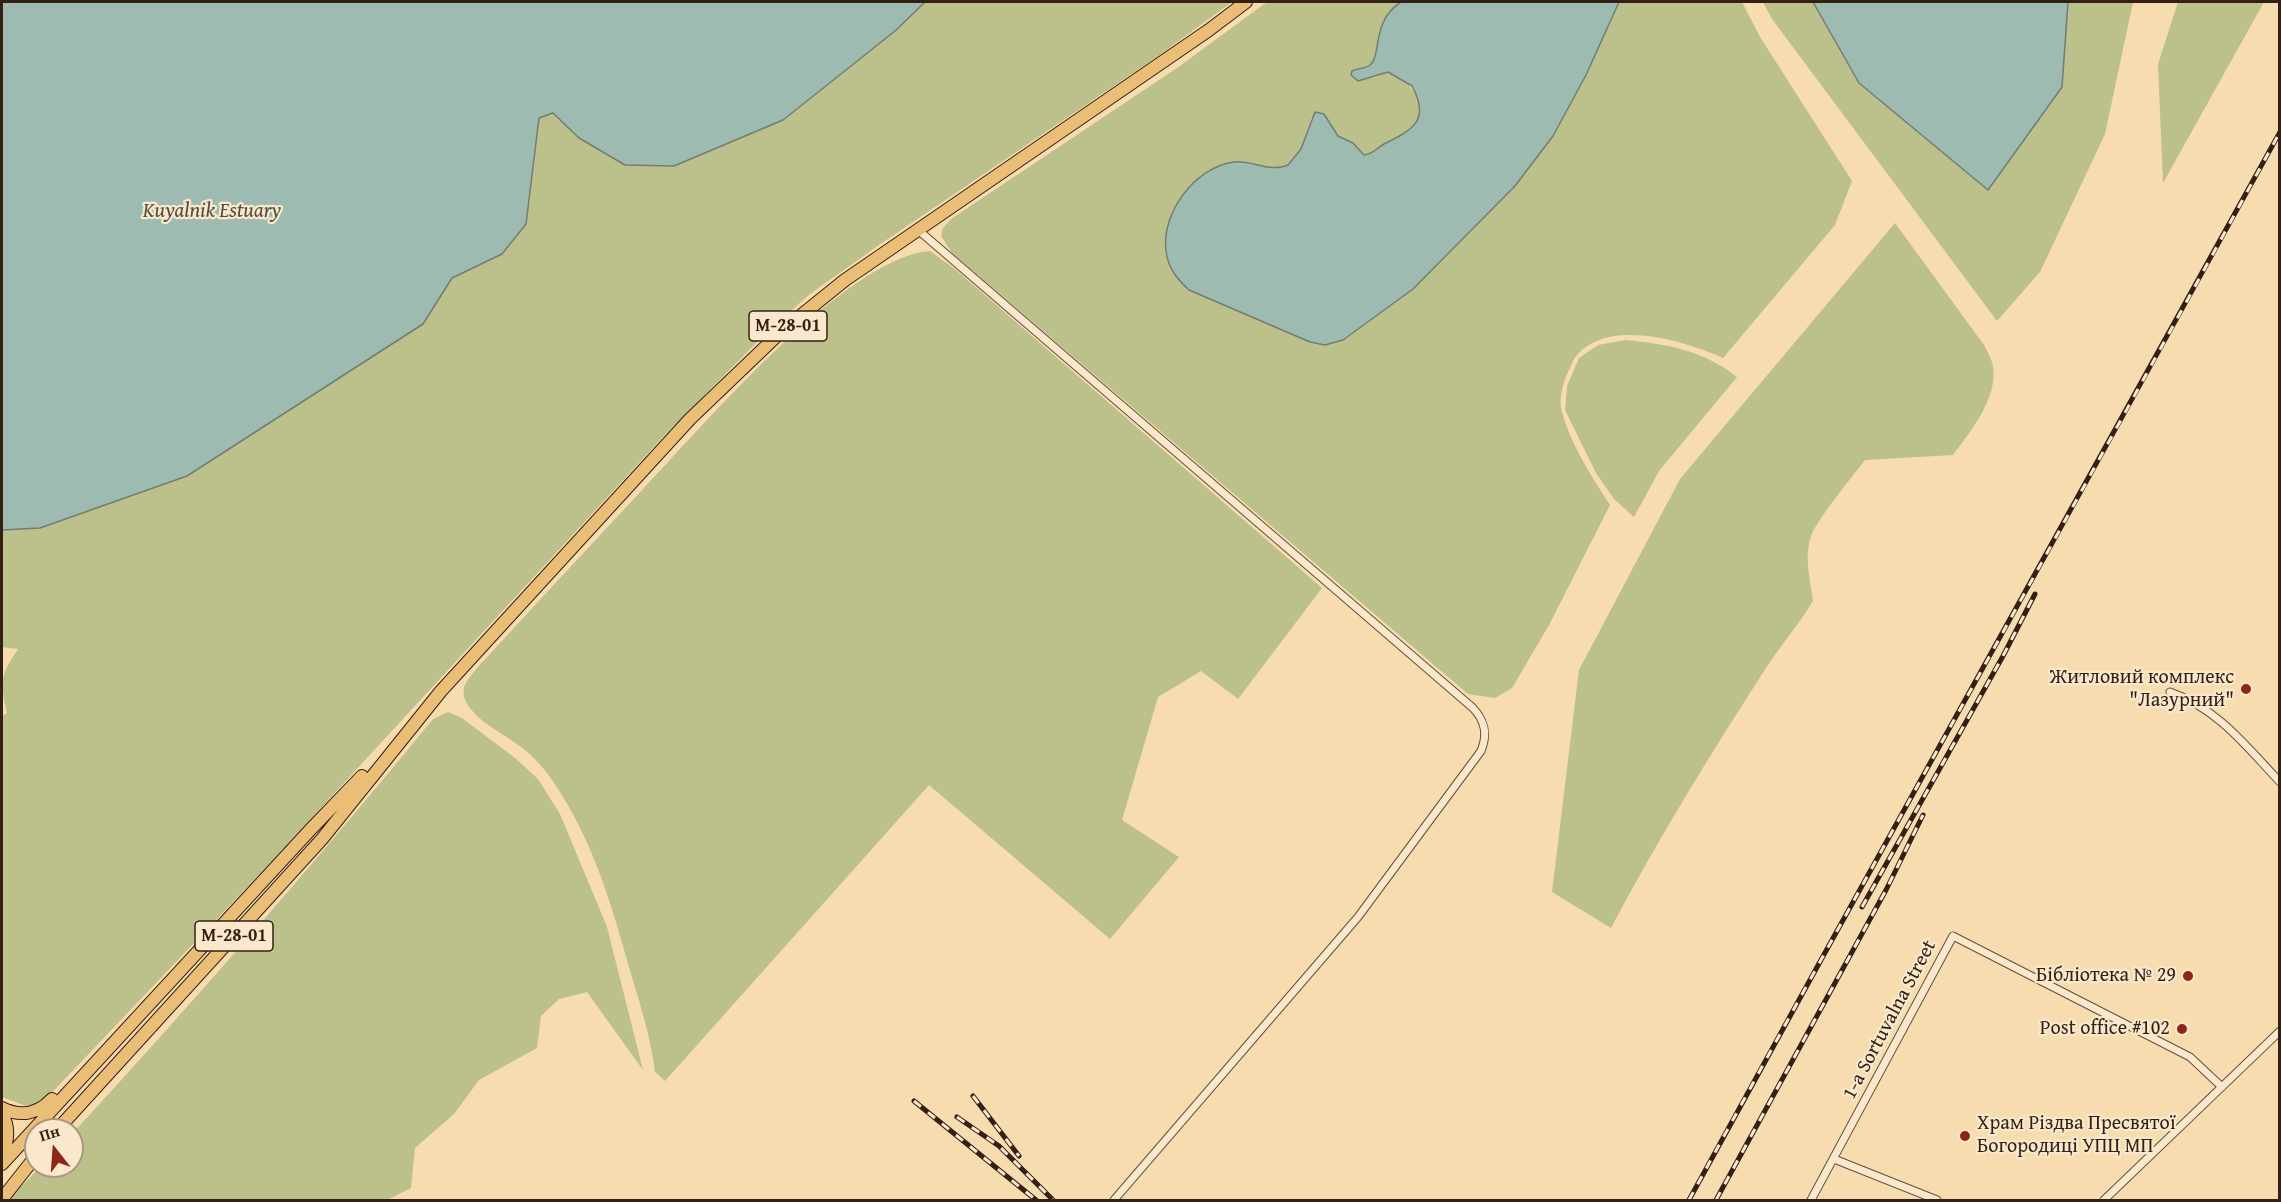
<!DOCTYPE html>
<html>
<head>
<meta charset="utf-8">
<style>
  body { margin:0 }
  #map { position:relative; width:2281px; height:1202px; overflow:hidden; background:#f6dcaf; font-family:"Gentium Book Plus",serif }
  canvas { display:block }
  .frame { position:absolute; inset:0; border:3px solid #341f14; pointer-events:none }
  .north { position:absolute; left:24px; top:1118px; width:60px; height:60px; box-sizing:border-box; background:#f9e8cb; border:2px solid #aa9882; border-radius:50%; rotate:343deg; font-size:16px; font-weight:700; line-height:24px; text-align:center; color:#341f14 }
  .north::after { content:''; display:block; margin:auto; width:21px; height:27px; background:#8f2418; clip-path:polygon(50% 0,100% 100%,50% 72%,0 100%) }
</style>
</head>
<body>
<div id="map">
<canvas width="2281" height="1202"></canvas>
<div class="frame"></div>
<div class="north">Пн</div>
</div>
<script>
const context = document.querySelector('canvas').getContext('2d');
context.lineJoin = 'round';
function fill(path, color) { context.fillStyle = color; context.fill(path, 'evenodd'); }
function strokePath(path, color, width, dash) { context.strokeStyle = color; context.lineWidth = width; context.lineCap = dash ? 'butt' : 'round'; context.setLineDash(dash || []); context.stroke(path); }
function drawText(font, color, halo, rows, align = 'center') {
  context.font = font + ' "Gentium Book Plus",serif'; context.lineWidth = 4.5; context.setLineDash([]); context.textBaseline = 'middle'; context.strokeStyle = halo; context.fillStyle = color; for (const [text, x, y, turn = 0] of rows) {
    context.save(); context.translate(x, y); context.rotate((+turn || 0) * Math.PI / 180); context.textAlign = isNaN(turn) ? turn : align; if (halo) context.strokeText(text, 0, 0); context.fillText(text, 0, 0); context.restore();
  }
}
const green = new Path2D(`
  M925 2H1232L1161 54 879 245 810 294 767 332 661 439 272 861 43 1102 26 1106 2 1097V716L7 713C0 680 0 676 18 649L2 647V530L40 528 423 324 452 278 502 254 526 224 538 118 553 113 579 138 783 120 895 31Z
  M1267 2H1401C1375 19 1379 57 1370 65 1366 68 1360 68 1356 69L1373 78 1388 72C1410 80 1434 107 1412 129 1404 137 1392 139 1383 145 1375 149 1374 154 1364 155L1353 143 1338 136 1329 121 1312 117 1301 149 1288 165 1271 169 1250 163 1177 204C1165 241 1157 261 1189 290L1310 342 1343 340 1413 289 1515 186 1619 2H1742L1760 37 1852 181 1835 225 1723 358C1685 341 1609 317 1576 356 1573 360 1571 367 1568 372 1563 384 1558 399 1562 412 1571 445 1592 477 1610 505L1549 625 1512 688 1495 698 1468 694 952 253 941 236 943 228 951 219 1177 68Z
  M1763 2H1813L1859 83 2062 87 2068 2H2133L2105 134 2040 272 1997 321 1772 19Z
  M2178 2H2264L2163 183 2158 64Z
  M1895 223 1984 345C1987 351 1992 359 1993 367 1998 398 1970 432 1953 455L1865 460C1852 477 1818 518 1811 536 1804 556 1810 580 1813 601 1799 624 1781 645 1766 668 1711 753 1658 839 1611 928L1552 892 1579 670 1680 479Z
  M930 251 956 270 1322 588 1238 699 1201 671 1158 697 1122 820 1179 857 1110 939 929 785 665 1081 655 1072C651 1039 641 1007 631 974 612 906 593 839 552 780 544 768 533 756 521 747 505 734 458 713 464 687 466 681 473 673 477 668 532 608 588 548 644 488 704 425 845 258 930 251Z
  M1625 340C1667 344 1703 350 1737 377L1659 471 1634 517 1614 499 1596 473 1565 410 1567 386 1579 358 1598 345Z
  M448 712 462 718 515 758 538 779 560 814 607 927 643 1070 587 992 559 999 541 1016 537 1048 479 1080 454 1114 415 1148 411 1188 387 1200H8L41 1166H72V1134C196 999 317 861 433 719Z`);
const water = new Path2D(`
  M2 2H925L895 31 783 120 674 166 625 165 579 138 553 113 539 118 526 224 502 254 452 278 423 324 187 476 40 528 2 530Z
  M1401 2H1619L1586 75 1553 136 1515 186 1413 289 1343 340 1325 345 1310 342 1189 290C1177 279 1168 268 1166 251 1161 213 1195 167 1234 162 1253 160 1269 173 1288 165L1301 149 1315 112 1324 114 1338 136 1353 143 1364 155C1374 154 1376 148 1384 144 1412 130 1431 121 1412 86L1388 72 1358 81 1351 75 1352 71C1358 68 1365 69 1370 65 1382 55 1371 21 1401 2Z
  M1813 2H2068L2062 87 1988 190 1859 83Z`);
const minor = new Path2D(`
  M917 229 1473 708C1485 721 1488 734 1481 751L1358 917 1114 1200
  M2170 692C2217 708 2246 746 2280 782
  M1834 1159 1937 1200
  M1811 1200 1953 936 2190 1057 2222 1087
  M2104 1200 2280 1031`);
const trunk = new Path2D(`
  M2 1108C20 1117 38 1114 52 1099
  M2 1114C9 1126 9 1141 2 1152
  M57 1130 322 839 441 691 690 419 783 330 845 280 1209 30 1246 2
  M2 1164 311 829 362 776
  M2 1199 36 1156`);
const rail = new Path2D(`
  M1862 907 2003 656 2035 594
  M973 1096 1019 1156
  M914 1101 1036 1200
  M957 1117 999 1146 1053 1200
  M1689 1200C1884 843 2084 489 2280 132
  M1716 1200 1886 890 1923 815`);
const markers = [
  [2246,689,6,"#8f2418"],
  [2188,976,6,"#8f2418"],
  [2182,1029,6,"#8f2418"],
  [1965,1136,6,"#8f2418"]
];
const shields = [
  [788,326,78],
  [234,936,78]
];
const shieldNames = [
  ["М-28-01",788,326],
  ["М-28-01",234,936]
];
const poiNames = [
  ["Житловий комплекс",2234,678],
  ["\"Лазурний\"",2234,701],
  ["Бібліотека № 29",2176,976],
  ["Post office #102",2170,1029],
  ["Храм Різдва Пресвятої",1977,1124,"left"],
  ["Богородиці УПЦ МП",1977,1147,"left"]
];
const streetNames = [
  ["1-a Sortuvalna Street",1890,1020,-62]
];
const waterNames = [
  ["Kuyalnik Estuary",212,212]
];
fill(green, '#bcc08b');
fill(water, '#9dbbb0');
strokePath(water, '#737d72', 1.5);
strokePath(minor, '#644e3b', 9);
strokePath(trunk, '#341f14', 14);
strokePath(minor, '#f9e8cb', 7);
strokePath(trunk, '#ebbe78', 12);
strokePath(rail, '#341f14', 5);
strokePath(rail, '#f9e8cb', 3, [9]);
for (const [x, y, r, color] of markers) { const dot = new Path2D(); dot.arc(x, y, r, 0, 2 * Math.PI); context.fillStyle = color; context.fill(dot); strokePath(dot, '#f9e8cb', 2); }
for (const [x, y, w] of shields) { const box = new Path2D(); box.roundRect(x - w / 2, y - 15, w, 30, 4.5); context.fillStyle = '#f9e8cb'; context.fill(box); strokePath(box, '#341f14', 1.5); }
drawText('bold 18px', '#341f14', null, shieldNames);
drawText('20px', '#341f14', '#f9e8cb', poiNames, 'right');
drawText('20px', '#341f14', '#f9e8cb', streetNames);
drawText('italic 21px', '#544e43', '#f9e8cb', waterNames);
</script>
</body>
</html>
